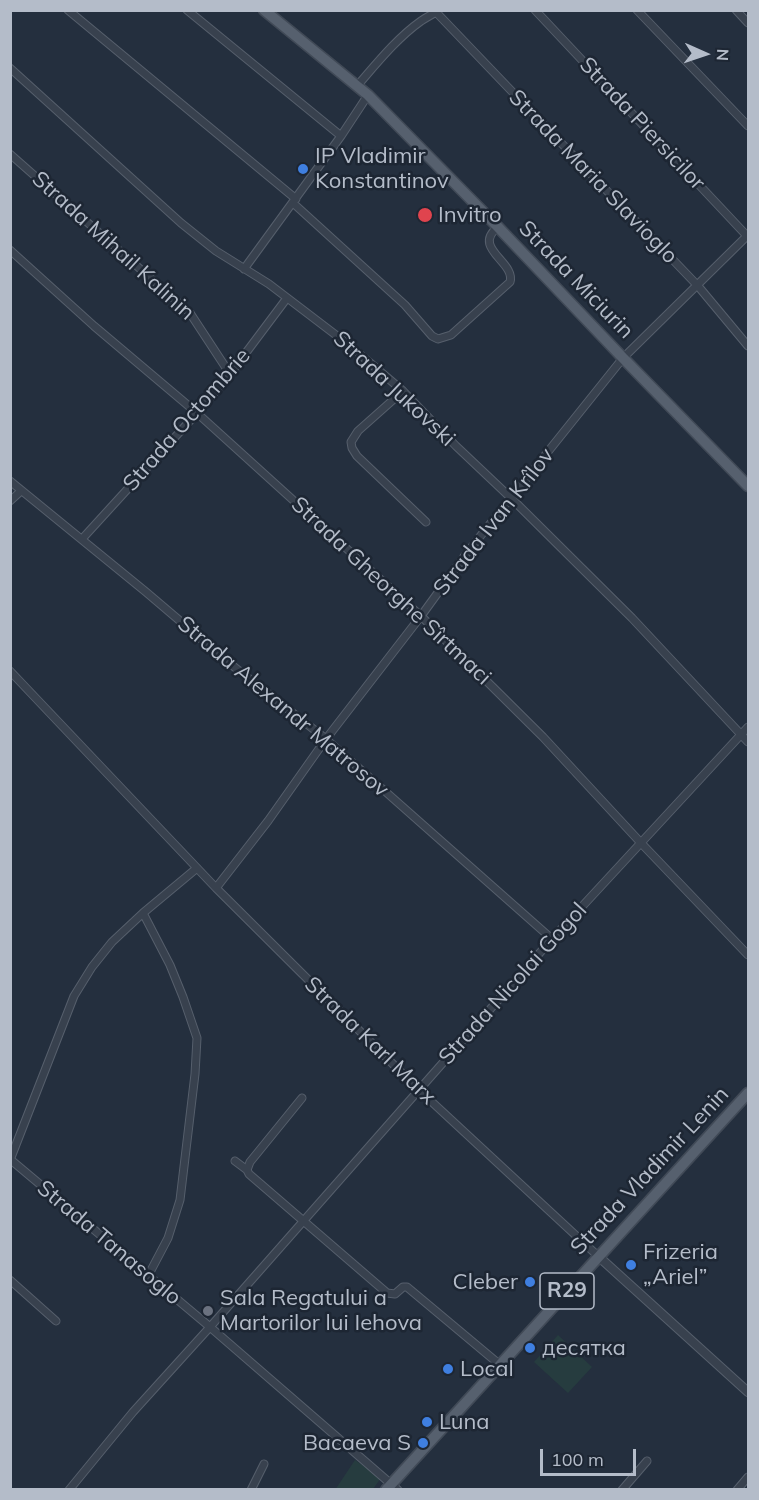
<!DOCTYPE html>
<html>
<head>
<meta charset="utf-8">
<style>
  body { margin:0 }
  #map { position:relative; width:759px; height:1500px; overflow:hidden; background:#242f3e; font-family:Mulish,sans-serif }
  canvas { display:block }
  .frame { position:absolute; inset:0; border:12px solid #b4bcc9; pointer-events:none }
  .north { position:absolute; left:675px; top:24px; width:60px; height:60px; -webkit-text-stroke:4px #1d2633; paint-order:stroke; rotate:93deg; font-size:16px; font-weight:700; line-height:24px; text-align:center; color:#b4bcc9 }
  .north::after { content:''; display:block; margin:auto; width:21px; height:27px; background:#b4bcc9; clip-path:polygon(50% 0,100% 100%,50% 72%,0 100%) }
  .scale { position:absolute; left:540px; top:1449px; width:96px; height:27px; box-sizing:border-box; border:3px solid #b4bcc9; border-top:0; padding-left:8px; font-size:18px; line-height:21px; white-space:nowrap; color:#b4bcc9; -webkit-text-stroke:4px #1d2633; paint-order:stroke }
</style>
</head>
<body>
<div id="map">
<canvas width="759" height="1500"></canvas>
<div class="frame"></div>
<div class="north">N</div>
<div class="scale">100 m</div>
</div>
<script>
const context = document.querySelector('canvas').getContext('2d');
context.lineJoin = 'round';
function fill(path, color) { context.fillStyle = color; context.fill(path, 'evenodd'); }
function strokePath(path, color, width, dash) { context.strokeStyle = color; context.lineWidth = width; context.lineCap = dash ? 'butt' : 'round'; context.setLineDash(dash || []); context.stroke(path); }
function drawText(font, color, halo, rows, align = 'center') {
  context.font = font + ' Mulish,sans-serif'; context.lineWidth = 5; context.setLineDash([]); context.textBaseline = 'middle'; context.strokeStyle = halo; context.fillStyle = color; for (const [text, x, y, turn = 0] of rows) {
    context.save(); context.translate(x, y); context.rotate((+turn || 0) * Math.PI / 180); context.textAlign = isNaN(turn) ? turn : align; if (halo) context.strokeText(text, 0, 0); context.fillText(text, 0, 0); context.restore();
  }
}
const green = new Path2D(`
  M558 1335 592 1367 568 1393 534 1362Z
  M355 1460 381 1478 373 1489 335 1490Z`);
const minor = new Path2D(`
  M68 10 296 199
  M187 10 341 136
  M434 10 698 286 748 346
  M535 10 748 237
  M637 10 748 126
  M736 10 748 23
  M10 68 181 223 216 251 269 284 349 345 403 391 456 446 512 499 632 618 748 742
  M357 86C377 63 397 38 421 21 427 17 433 14 438 11
  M10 154 190 313 230 374
  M293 203 405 305 432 336 438 339 451 335 510 282C516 262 471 248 498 227
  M10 250 94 326 197 413 421 616 543 737 641 843 748 955
  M244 269 341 136 368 95
  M403 391 358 431 351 442 352 448 357 456 426 522
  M10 481 146 592 233 666 326 739 552 939
  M10 501 21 491
  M82 539 197 413 230 374 287 298
  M10 671 216 888 419 1090 598 1256
  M216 888 268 821 326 739 421 616 466 554 623 358 748 235
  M143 913 170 965 183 997 197 1038 195 1074 180 1200 168 1238 148 1276
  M10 1160 74 996 92 967 112 942 143 913 197 868
  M11 1160 210 1327 398 1490
  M235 1161 247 1170 249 1174 387 1293 395 1294 403 1287H407L499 1364
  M247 1170 250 1162 302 1098
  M10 1280 56 1321
  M69 1490 133 1412 210 1327 552 939 748 727
  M251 1490 264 1464
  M622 1490 647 1461
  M737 1490 748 1477`);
const tertiary = new Path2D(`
  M598 1256 748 1392`);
const primary = new Path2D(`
  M264 10 368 95 498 227 623 358 748 486
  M386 1490 748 1093`);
const markers = [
  [303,169,6,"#3f7fe0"],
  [425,215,8,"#e0444e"],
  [631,1265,6,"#3f7fe0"],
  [530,1282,6,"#3f7fe0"],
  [208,1311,6,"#6b7280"],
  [530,1348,6,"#3f7fe0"],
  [448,1369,6,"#3f7fe0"],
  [427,1422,6,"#3f7fe0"],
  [423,1443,6,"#3f7fe0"]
];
const shields = [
  [567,1291,54]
];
const shieldNames = [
  ["R29",567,1291]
];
const streetNames = [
  ["Strada Piersicilor",642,124,47],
  ["Strada Maria Slavioglo",593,177,46],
  ["Strada Mihail Kalinin",113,246,42],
  ["Strada Miciurin",576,280,46],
  ["Strada Jukovski",394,389,43],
  ["Strada Octombrie",187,420,-49],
  ["Strada Ivan Krîlov",494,522,-52],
  ["Strada Gheorghe Sîrtmaci",391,591,43],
  ["Strada Alexandr Matrosov",283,707,40],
  ["Strada Nicolai Gogol",513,984,-48],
  ["Strada Karl Marx",370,1041,44],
  ["Strada Vladimir Lenin",650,1171,-47],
  ["Strada Tanasoglo",109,1243,40]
];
const poiNames = [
  ["IP Vladimir",315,156],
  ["Konstantinov",315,181],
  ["Invitro",438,215],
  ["Frizeria",643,1252],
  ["„Ariel”",643,1277],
  ["Cleber",518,1282,"right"],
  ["Sala Regatului a",220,1298],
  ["Martorilor lui Iehova",220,1323],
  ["десятка",542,1348],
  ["Local",460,1369],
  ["Luna",439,1422],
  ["Bacaeva S",411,1443,"right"]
];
fill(green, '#263c3f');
strokePath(minor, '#565f6c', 9);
strokePath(tertiary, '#565f6c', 10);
strokePath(primary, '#414a57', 13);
strokePath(minor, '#38414e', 7);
strokePath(tertiary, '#38414e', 8);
strokePath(primary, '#56606e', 10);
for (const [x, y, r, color] of markers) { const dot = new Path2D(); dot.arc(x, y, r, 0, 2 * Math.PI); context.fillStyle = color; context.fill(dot); strokePath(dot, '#1d2633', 2); }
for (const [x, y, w] of shields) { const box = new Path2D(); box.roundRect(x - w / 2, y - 18, w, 36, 4.5); context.fillStyle = '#1d2633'; context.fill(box); strokePath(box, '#b4bcc9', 1.5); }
drawText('bold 21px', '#b4bcc9', null, shieldNames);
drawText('22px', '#b4bcc9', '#1d2633', streetNames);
drawText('22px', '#b4bcc9', '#1d2633', poiNames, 'left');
</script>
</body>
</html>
